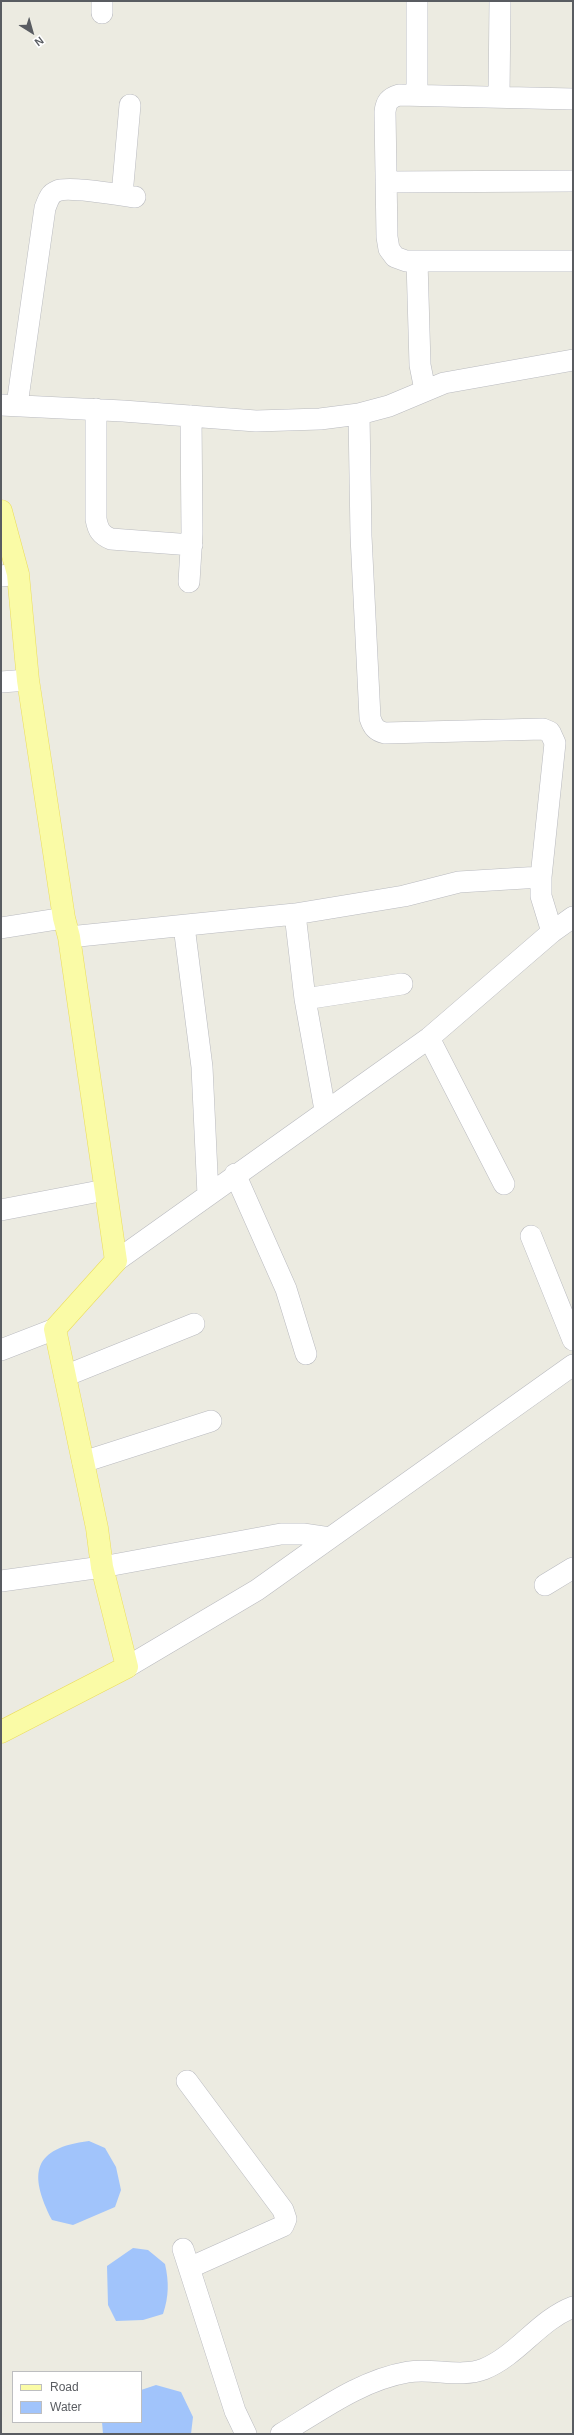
<!DOCTYPE html>
<html>
<head>
<meta charset="utf-8">
<style>
  body { margin:0 }
  #map { position:relative; width:574px; height:2435px; overflow:hidden; background:#ecebe1; font-family:Helvetica,sans-serif }
  canvas { display:block }
  .frame { position:absolute; inset:0; border:2px solid #595c61; pointer-events:none }
  .legend { position:absolute; left:12px; top:2371px; width:130px; height:52px; box-sizing:border-box; background:#fff; border:1px solid #bdbec0; margin:0; padding:5px 7px; list-style:none; font-size:12px; color:#595c61 }
  .legend li { display:flex; align-items:center; gap:8px; height:20px }
  .legend b { width:20px; border:1px solid #bdbec0 }
  .north { position:absolute; left:12px; top:12px; width:40px; height:40px; -webkit-text-stroke:3px #fff; paint-order:stroke; rotate:143deg; font-size:11px; font-weight:700; line-height:16px; text-align:center; color:#595c61 }
  .north::after { content:''; display:block; margin:auto; width:14px; height:18px; background:#595c61; clip-path:polygon(50% 0,100% 100%,50% 72%,0 100%) }
</style>
</head>
<body>
<div id="map">
<canvas width="574" height="2435"></canvas>
<div class="frame"></div>
<ul class="legend">
<li><b style="height:5px;background:#fafba6"></b>Road</li>
<li><b style="height:11px;background:#a1c4fb"></b>Water</li>
</ul>
<div class="north">N</div>
</div>
<script>
const context = document.querySelector('canvas').getContext('2d');
context.lineJoin = 'round';
function fill(path, color) { context.fillStyle = color; context.fill(path, 'evenodd'); }
function strokePath(path, color, width, dash) { context.strokeStyle = color; context.lineWidth = width; context.lineCap = dash ? 'butt' : 'round'; context.setLineDash(dash || []); context.stroke(path); }
const water = new Path2D(`
  M89 2141 105 2148 116 2167 121 2190 115 2207 73 2225 52 2220C28 2173 33 2148 89 2141Z
  M133 2248 148 2250 165 2264C169 2282 169 2296 163 2314L143 2320 116 2321 108 2305 107 2266Z
  M156 2385 181 2392 193 2417 191 2434H103L102 2422H141V2390Z`);
const minor = new Path2D(`
  M102 13V1
  M417 95V1
  M499 97 500 1
  M573 99 399 95C389 98 386 102 385 112L387 237 389 249 395 257 406 261H573
  M386 182 573 181
  M122 195 130 105
  M417 261 420 365 425 390
  M1 405 123 411 256 421 320 419 359 414 389 406 444 383 573 360
  M17 405 45 208C48 201 49 194 57 191 68 186 120 195 135 197
  M96 409V519C98 530 101 535 111 539L192 545
  M359 414 361 536 370 718C373 727 376 731 385 733L543 729 550 732 555 743 541 877V896L552 932
  M1 576 18 574
  M189 582 192 533 191 416
  M1 682 28 680
  M295 914 305 999 325 1110
  M184 926 202 1067 208 1195
  M1 928 64 918
  M69 937 295 914 404 896 459 882 541 877
  M305 999 402 984
  M429 1038 504 1184
  M235 1174 286 1289 306 1354
  M1 1210 105 1190
  M531 1236 573 1340
  M116 1261 429 1038 552 932 573 917
  M1 1350 55 1329
  M65 1376 194 1324
  M83 1462 211 1421
  M1 1581 102 1567 281 1534H303L330 1538
  M545 1585 573 1568
  M127 1667 257 1590 573 1365
  M187 2081 283 2210 286 2219 283 2226 189 2268
  M183 2249 235 2411 246 2434
  M281 2434C321 2410 361 2380 408 2372 433 2368 461 2378 484 2369 518 2355 539 2320 573 2307`);
const major = new Path2D(`
  M1 511 18 574 28 680 64 918 69 937 116 1261 55 1329 97 1528 102 1567 127 1667 1 1732`);
fill(water, '#a1c4fb');
strokePath(minor, '#b9babf', 22);
strokePath(major, '#ebdd5b', 23);
strokePath(minor, '#fff', 21);
strokePath(major, '#fafba6', 22);
</script>
</body>
</html>
